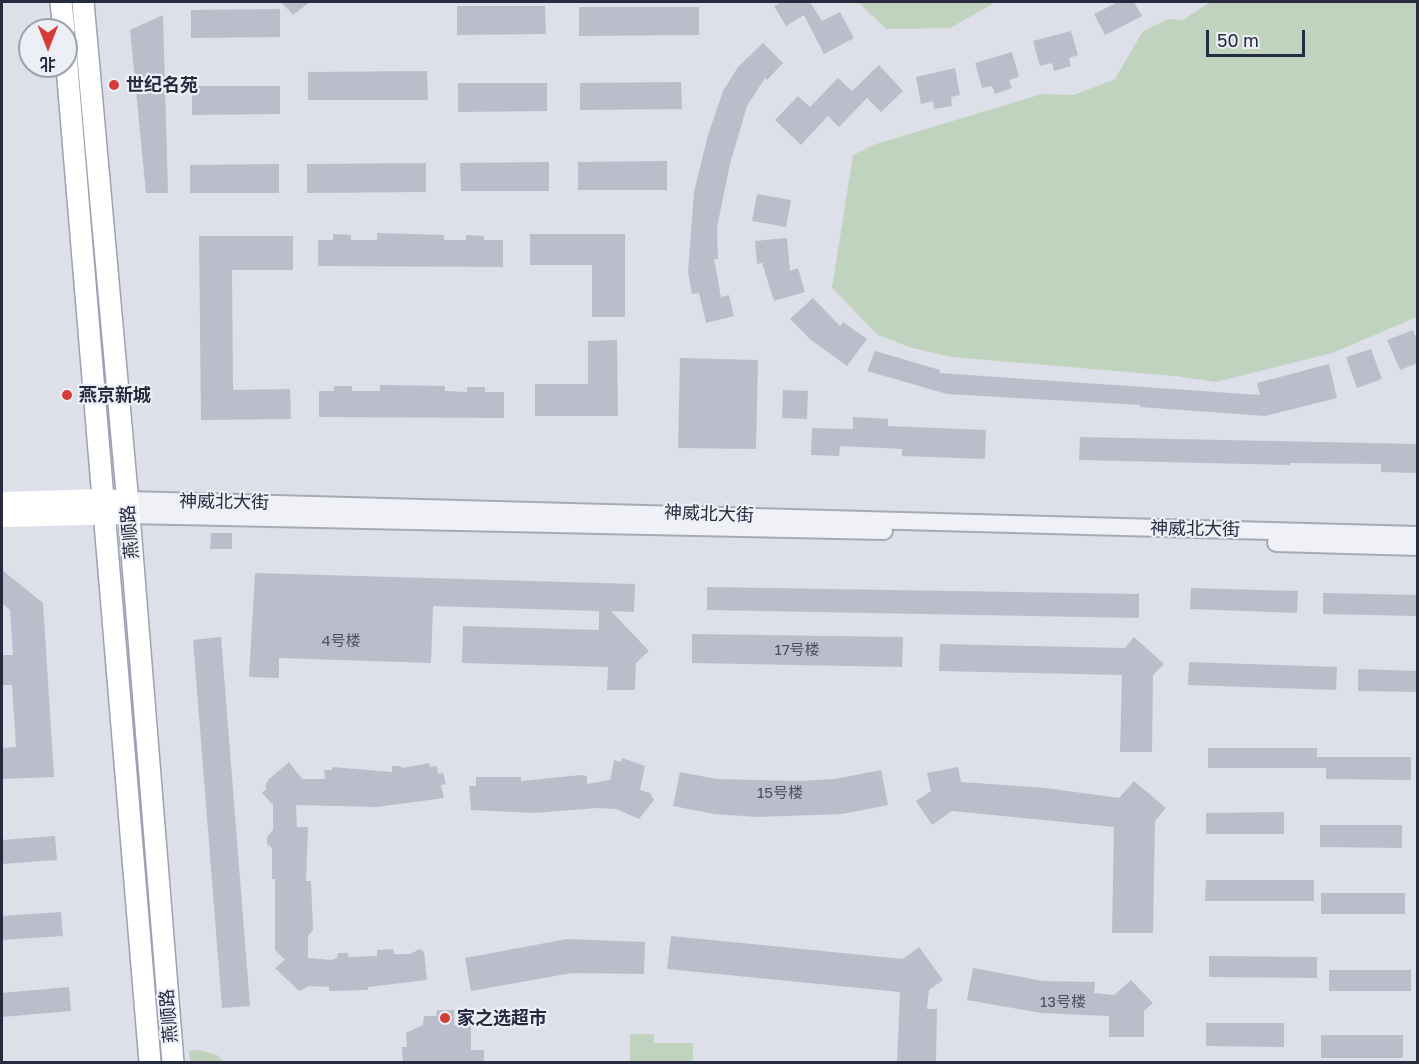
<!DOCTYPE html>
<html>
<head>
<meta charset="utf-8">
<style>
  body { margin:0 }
  #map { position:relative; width:1419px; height:1064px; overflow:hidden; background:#dde0e8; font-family:"Golos Text","Noto Sans SC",sans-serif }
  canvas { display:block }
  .frame { position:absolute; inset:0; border:3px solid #262b40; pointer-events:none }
  .north { position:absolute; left:18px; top:18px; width:60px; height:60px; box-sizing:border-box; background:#edeff6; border:2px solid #9da1ad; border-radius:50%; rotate:180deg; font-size:16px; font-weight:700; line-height:24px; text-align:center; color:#262b40 }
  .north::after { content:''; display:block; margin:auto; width:21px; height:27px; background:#d53c3a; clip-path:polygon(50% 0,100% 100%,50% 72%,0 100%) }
  .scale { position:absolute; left:1206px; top:30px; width:99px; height:27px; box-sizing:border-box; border:3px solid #262b40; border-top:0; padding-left:8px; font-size:18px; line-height:21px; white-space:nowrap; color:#262b40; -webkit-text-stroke:4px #edeff6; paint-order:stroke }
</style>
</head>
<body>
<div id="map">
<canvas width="1419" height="1064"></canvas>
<div class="frame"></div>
<div class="north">北</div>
<div class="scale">50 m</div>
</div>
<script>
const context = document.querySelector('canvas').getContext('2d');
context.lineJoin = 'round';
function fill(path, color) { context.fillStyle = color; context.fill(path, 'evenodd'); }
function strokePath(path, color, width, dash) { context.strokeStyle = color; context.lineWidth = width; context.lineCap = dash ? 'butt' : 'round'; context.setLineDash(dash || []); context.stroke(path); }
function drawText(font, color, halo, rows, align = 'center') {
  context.font = font + ' "Golos Text","Noto Sans SC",sans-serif'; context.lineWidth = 4.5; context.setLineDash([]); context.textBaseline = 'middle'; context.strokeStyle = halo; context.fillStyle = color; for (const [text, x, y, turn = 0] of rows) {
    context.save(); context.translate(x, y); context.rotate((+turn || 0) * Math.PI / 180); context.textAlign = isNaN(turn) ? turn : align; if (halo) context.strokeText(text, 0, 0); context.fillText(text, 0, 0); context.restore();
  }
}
const green = new Path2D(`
  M858 2H996L950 28 886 29Z
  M1210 2H1417V317L1332 353 1216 382 1175 376 951 357 912 348 878 335 832 288 853 155 873 145 1042 94 1074 95 1115 79 1143 31 1168 19 1183 20Z
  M630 1034H654V1043H693V1062H630Z
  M200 1050 217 1055 224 1062H190L189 1051Z`);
const building = new Path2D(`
  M281 2H310L293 15Z
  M782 2H810L822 21 840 12 854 38 824 54 804 15 786 26 774 6Z
  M1118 2H1134L1142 16 1105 35 1094 14Z
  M457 6H545L546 34 457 35Z
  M579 7H699V35L579 36Z
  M280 9V37L191 38V10Z
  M163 15 168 193H146L130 30Z
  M1071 31 1078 55 1069 58 1071 66 1054 71 1052 63 1040 66 1033 41Z
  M763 43 783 63 767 80 765 78 747 106 730 164 717 227 718 259H714L721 297 729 295 734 316 706 323 699 293 692 294 688 272 694 192 708 135 723 91 738 67Z
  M1012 52 1019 77 1009 80 1012 88 995 94 992 86 982 88 975 63Z
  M879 65 903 91 881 112 867 98 839 127 828 116 801 145 775 120 798 96 810 107 838 78 852 91Z
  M955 68 960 95 951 97 952 106 934 109 933 101 921 104 916 77Z
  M427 71 428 100H308V72Z
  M681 82 682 109 580 110V83Z
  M458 83H547V111L458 112Z
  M192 86H280V114L192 115Z
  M667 161V190H578V162Z
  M549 162V191H461L460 163Z
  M426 163V192L307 193V164Z
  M279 164V193H190V165Z
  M757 194 791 200 786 227 752 221Z
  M377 233 444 235V240H466V235L484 236V240H503V267L318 266V240H333V234L351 235V240H377Z
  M530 234H625V317H592V265H530Z
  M199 236H293V270H232L233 390 290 389 291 419 201 420Z
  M787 238 790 271 798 268 805 292 774 301 762 263 757 264 755 241Z
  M813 298 840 326 843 322 867 339 847 366 811 340 790 319Z
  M1413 330 1418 342V363L1400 370 1387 340Z
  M617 340 618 416H535V384H588V341Z
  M1371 349 1382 379 1357 388 1346 357Z
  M875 351 940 370 939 373 1260 395 1257 383 1329 364 1337 398 1265 416 1140 407V405L947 394 867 371Z
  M680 358 758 360 756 449 678 448Z
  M380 385 445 386V391L467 392V387H485V392H504V418L319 417V391H334V386H352V391H380Z
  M783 390 808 391 807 419 782 418Z
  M853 417 888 419V426L986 430 985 459 902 456V449L840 446 839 456 811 455 812 428 853 429Z
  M1080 437 1416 444V473L1381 472V464L1290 463V465L1079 460Z
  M211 533H232V549H210Z
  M2 570 43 603 54 777 2 779V748L16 747 12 685H2V655H13L10 610 2 603Z
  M255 573 635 584 634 612 611 611 649 651 636 663 635 690H607L608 667 462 663 463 626 599 630V611L433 606 431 663 279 658V678L249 677Z
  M707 587 1139 594V618L707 610Z
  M1191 588 1298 591 1297 613 1190 609Z
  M1323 593 1418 595V616L1323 614Z
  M692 634 903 637 902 667 692 663Z
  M221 637 250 1006 222 1008 193 640Z
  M1134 637 1164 664 1153 675 1152 752H1120L1122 675 939 671 940 644 1125 648Z
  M1189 662 1337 667 1336 690 1188 685Z
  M1358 669 1418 671V692L1358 691Z
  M1208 748H1317V757H1411V780L1326 779V768H1208Z
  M622 758 645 766 640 790 650 793 654 800 639 819 616 809 597 808 534 813 471 810 469 786H476V777H521V781L581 775 587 776V784L610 780 614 760 621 762Z
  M289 762 302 779H325L324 770H332V767L392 772V766H401L402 768 429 763 430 767 437 766 438 774 443 773 446 784 441 785 444 798 377 807 296 805 297 827H308L306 881H311L313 930 308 936V958L331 960 337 958 338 953H348V957L377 956V950L393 949 394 954H411L419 949 424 952 427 980 368 987V990L329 991V987L309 986 299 991 275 968 285 960 275 950V879H272V848L267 844V837L273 830V805L262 793 267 788 265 786 269 779Z
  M958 767 961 782 1046 788 1119 798 1134 781 1166 808 1155 821 1153 933H1112L1114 827 952 811 932 825 916 801 931 791 927 773Z
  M881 770 888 805 842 814 757 817 714 814 673 806 680 772 716 779 798 781 835 779Z
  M1284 812V834H1206V813Z
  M1320 825H1402V848L1320 847Z
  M55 836 57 860 2 864V840Z
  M1206 880H1314V901H1205Z
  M1321 893H1405V914H1321Z
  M61 912 63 936 2 940V916Z
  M671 936 903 959 919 947 943 980 929 990 927 1009H937L936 1062H897L900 992 667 969Z
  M567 939 645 942 644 974 572 973 471 991 465 958Z
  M1209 956 1317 957V978L1209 977Z
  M973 968 1043 981 1095 982 1094 993 1114 995 1131 980 1153 1003 1144 1011V1037H1109V1016L1041 1013 967 1000Z
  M1329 970H1411V991H1329Z
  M69 987 71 1011 2 1017V993Z
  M437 1010H454V1025H471V1050H484V1062H403L402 1047H407L406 1033 423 1025 424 1016H436Z
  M1206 1023H1284V1047L1206 1046Z
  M1321 1035H1403V1058H1321Z`);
const tertiary = new Path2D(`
  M128 500 1418 535
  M129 515 884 531
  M1276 543 1418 547`);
const secondary = new Path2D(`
  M2 501 105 498 128 500
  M2 518 129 515`);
const primary = new Path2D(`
  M61 2 64 30
  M83 2 129 515 173 1062
  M66 55 150 1062`);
const markers = [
  [114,85,6,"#d53c3a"],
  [67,395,6,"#d53c3a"],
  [445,1018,6,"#d53c3a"]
];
const numberNames = [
  ["4号楼",341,641],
  ["17号楼",797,650],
  ["15号楼",780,793],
  ["13号楼",1063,1002]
];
const poiNames = [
  ["世纪名苑",126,85],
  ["燕京新城",79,395],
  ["家之选超市",457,1018]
];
const streetNames = [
  ["神威北大街",224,502,1],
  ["神威北大街",709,514,2],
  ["神威北大街",1195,529,1],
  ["燕顺路",130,532,-95],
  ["燕顺路",169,1016,-95]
];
fill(green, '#c0d3be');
fill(building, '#babecb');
strokePath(tertiary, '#a6aab6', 20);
strokePath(primary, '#9ca2b4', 24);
strokePath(tertiary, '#f0f1f6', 16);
strokePath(secondary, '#fff', 18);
strokePath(primary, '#fff', 21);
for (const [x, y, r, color] of markers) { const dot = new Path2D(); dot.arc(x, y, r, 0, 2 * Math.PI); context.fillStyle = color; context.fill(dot); strokePath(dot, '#edeff6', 2); }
drawText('15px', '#4b5063', null, numberNames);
drawText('bold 18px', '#262b40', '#edeff6', poiNames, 'left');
drawText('18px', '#262b40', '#edeff6', streetNames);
</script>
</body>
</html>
